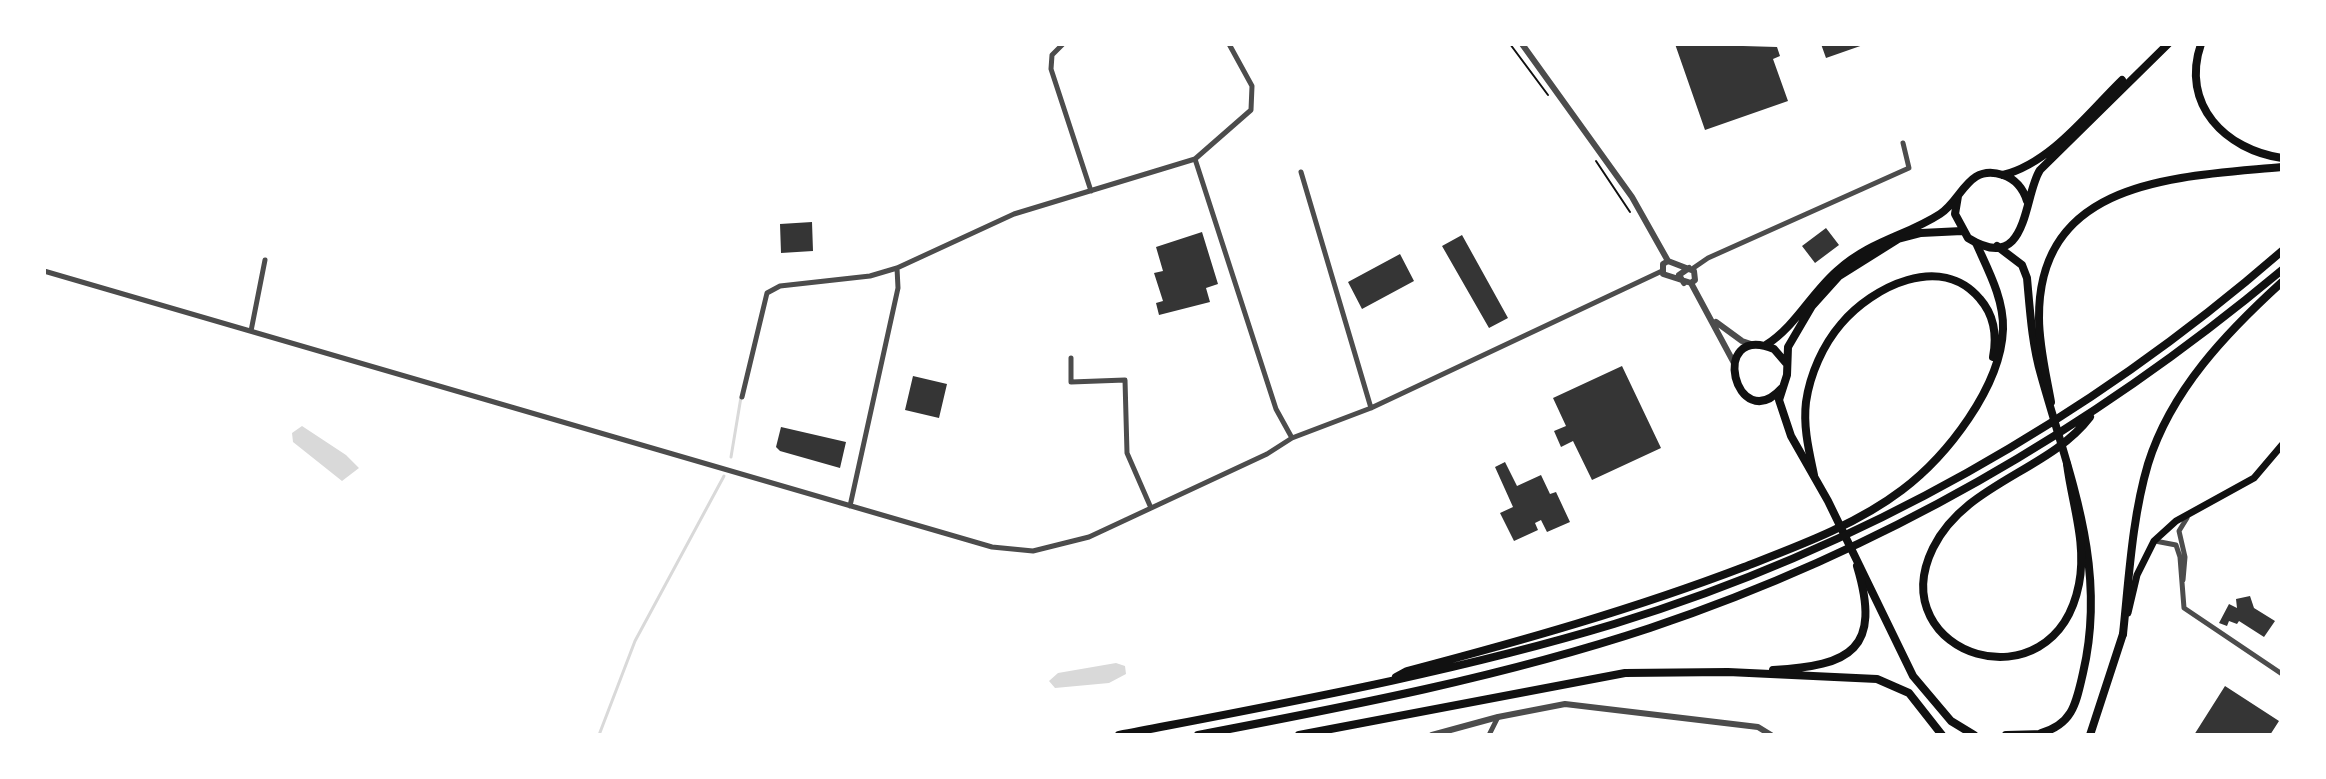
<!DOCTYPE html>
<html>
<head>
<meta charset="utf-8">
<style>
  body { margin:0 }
  #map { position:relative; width:2326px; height:779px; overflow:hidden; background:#fff; font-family:"Varela Round",sans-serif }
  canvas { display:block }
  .frame { position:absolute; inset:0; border:46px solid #fff; pointer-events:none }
</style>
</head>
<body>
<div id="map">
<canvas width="2326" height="779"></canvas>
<div class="frame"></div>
</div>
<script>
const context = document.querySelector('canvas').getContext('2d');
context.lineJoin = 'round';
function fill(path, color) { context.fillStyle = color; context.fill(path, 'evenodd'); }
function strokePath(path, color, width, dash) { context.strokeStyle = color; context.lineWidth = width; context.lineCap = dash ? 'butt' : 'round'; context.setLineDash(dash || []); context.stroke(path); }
const water = new Path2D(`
  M302 426 346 455 359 468 342 481 293 442 292 433Z
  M1116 663 1125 666 1126 674 1109 683 1055 688 1049 681 1058 673Z`);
const stream = new Path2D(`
  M731 457 741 397
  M599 735 635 641 724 476`);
const building = new Path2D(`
  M1675 44 1777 47 1780 56 1773 59 1788 101 1705 130Z
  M1821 44H1866L1826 58Z
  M812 222 813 251 781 253 780 224Z
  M1826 228 1839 245 1815 263 1802 246Z
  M1202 232 1218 284 1206 288 1210 302 1159 315 1156 303 1163 301 1154 273 1163 271 1156 247Z
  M1462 235 1508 318 1489 328 1442 246Z
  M1400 254 1414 281 1362 309 1348 282Z
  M1622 366 1661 448 1592 480 1573 441 1561 447 1554 431 1566 426 1553 398Z
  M913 376 947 384 939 418 905 410Z
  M781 427 846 442 840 468 780 451 776 447Z
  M1505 462 1517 486 1541 475 1550 494 1556 492 1570 522 1547 532 1541 520 1535 523 1538 530 1514 541 1500 513 1513 507 1495 467Z
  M2250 596 2254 608 2275 621 2264 637 2239 621 2237 624 2229 621 2227 626 2219 623 2229 604 2237 608 2236 599Z
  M2225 686 2279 721 2270 735H2194Z`);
const path = new Path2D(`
  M1510 44 1548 95
  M1596 161 1630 212`);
const minor = new Path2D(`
  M1063 44 1052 55 1051 69 1091 191
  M1229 44 1252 86 1251 110 1195 159 1276 409 1292 438
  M1301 172 1371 408
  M1692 269 1708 258 1909 168 1903 143
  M44 271 992 547 1033 551 1089 537 1267 454 1292 438 1371 408 1662 271
  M251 331 265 260
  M1071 358V382L1125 380 1127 453 1151 508
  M742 397 767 293 780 286 870 276 897 268 1014 214 1195 159
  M850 506 898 288 897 268
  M2155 541 2176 545 2180 557 2184 608 2282 674
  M2183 580 2185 557 2179 531 2187 518
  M1489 735 1498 717`);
const tertiary = new Path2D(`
  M1522 44 1632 197 1668 261
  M1668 261 1663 264V274L1691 283
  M1668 261 1694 271 1695 280 1691 283
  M1684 283 1679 275 1689 268
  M1691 283 1734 363
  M1716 322 1742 341 1754 345
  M1432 735 1498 717 1565 704 1758 727 1771 735`);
const secondary = new Path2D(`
  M2128 613 2137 575 2154 541 2176 521 2254 478 2282 445`);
const primary = new Path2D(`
  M2003 175C2051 163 2088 113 2122 80
  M1958 196 1955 214 1968 238C2029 276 2023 196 2040 170L2168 44
  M1962 231 1921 233 1898 239 1839 276 1812 306 1788 347 1787 375 1779 400 1791 436 1828 501 1913 676 1951 721 1974 735
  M1997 246 2022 265 2027 278C2030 311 2032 344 2041 375 2069 476 2108 566 2083 673 2076 703 2073 724 2041 733
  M1766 345C1796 326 1811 293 1838 270 1872 240 1906 236 1940 214 1962 200 1968 163 2003 175 2015 179 2023 188 2027 201
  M1782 388C1736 439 1707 322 1774 349L1786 363
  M2006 735 2044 734
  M2090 735 2123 634`);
const trunk = new Path2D(`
  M2201 44C2180 105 2226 150 2282 158
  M2051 402C2046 374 2039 346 2039 318 2038 177 2181 177 2282 167
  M2067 464C2072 504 2087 543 2079 584 2054 711 1881 655 1933 548 1965 483 2049 471 2090 417
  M1814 475C1809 451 1803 427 1806 402 1810 374 1823 345 1841 324 1872 287 1941 252 1980 299 1994 315 1997 336 1993 357
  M2123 634C2129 578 2132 518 2148 464 2171 390 2227 332 2282 282
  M1773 670C1851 666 1882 649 1857 566
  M1396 677 1407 671C1521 641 1634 609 1744 567 1798 546 1856 525 1902 490 1947 456 2001 387 2003 329 2004 299 1988 270 1976 243
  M1119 735C1285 703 1452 673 1614 624 1859 549 2089 419 2282 251
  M1198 735C1350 706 1502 677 1650 628 1882 550 2094 427 2282 270
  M1299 735 1625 673 1728 672 1877 679 1909 693 1942 735`);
fill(water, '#d9d9d9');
strokePath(stream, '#d9d9d9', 3);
fill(building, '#353535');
strokePath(path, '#111', 2);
strokePath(minor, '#4c4c4c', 5);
strokePath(tertiary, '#4c4c4c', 6);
strokePath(secondary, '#111', 7);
strokePath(primary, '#111', 8);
strokePath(trunk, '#111', 8);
</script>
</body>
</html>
